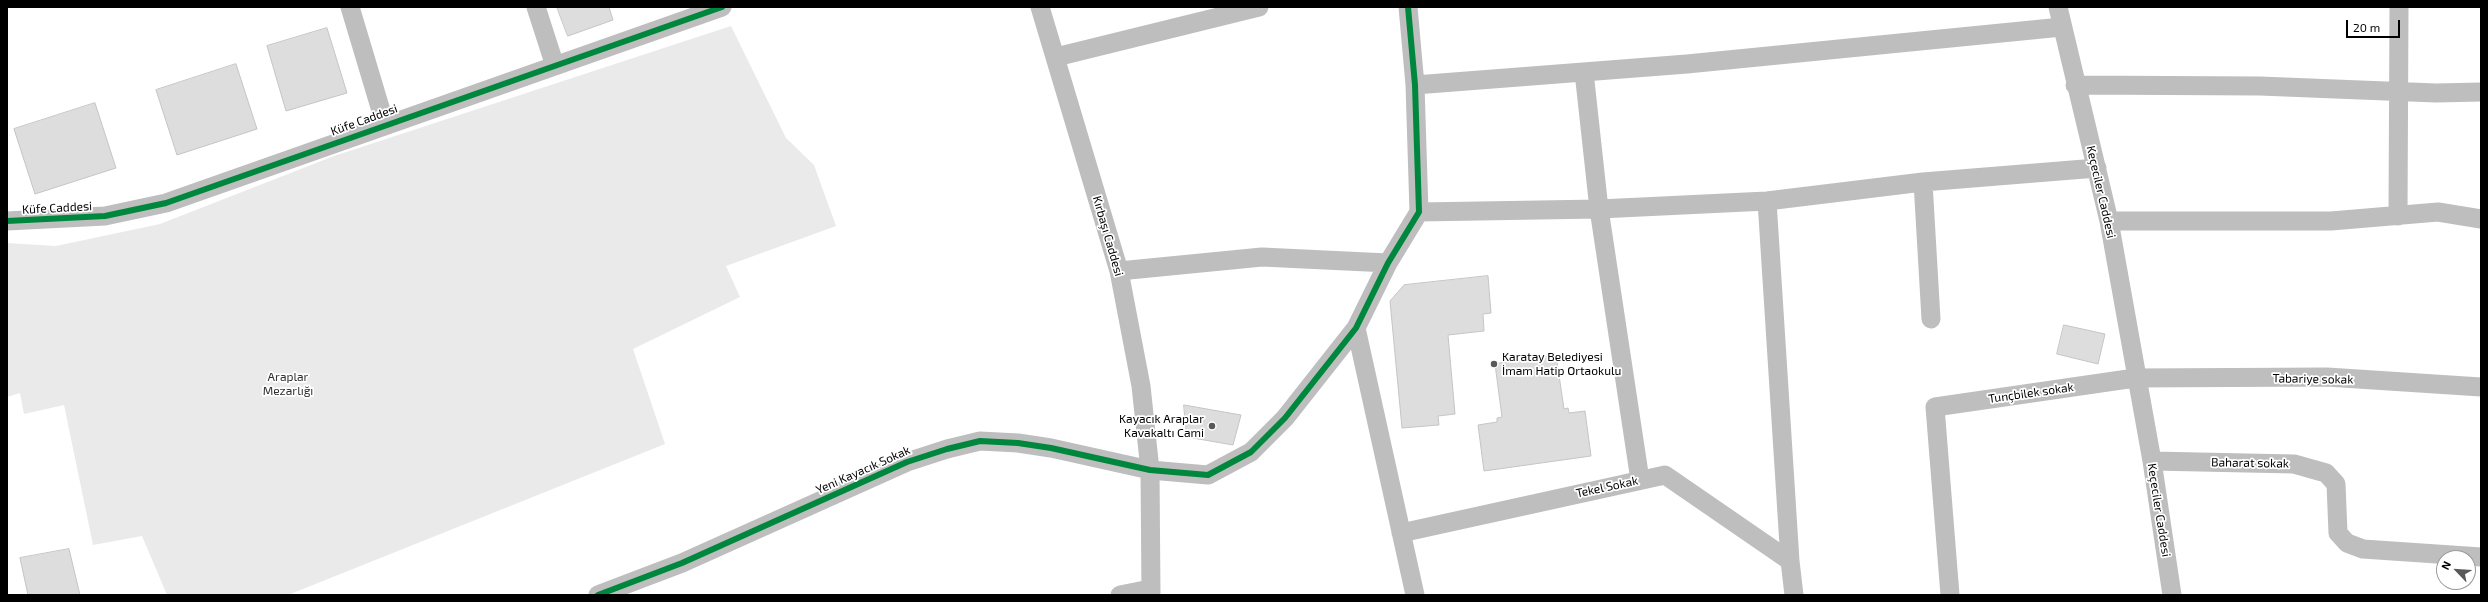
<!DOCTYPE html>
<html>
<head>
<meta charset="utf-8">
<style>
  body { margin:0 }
  #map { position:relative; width:2488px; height:602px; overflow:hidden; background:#fff; font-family:"Exo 2",sans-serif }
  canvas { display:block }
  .frame { position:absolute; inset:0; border:8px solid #000; pointer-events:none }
  .north { position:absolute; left:2436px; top:550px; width:40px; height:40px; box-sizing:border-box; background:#fff; border:1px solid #999; border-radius:50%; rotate:295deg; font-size:11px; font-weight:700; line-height:16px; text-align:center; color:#000 }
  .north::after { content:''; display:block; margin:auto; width:14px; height:18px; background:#595959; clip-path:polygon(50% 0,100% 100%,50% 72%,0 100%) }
  .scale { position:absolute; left:2346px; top:20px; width:54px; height:18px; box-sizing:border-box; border:2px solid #000; border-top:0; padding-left:5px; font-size:12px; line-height:14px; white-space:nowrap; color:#000; -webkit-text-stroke:3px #fff; paint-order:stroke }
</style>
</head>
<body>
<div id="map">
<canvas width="2488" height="602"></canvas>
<div class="frame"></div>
<div class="north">N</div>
<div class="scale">20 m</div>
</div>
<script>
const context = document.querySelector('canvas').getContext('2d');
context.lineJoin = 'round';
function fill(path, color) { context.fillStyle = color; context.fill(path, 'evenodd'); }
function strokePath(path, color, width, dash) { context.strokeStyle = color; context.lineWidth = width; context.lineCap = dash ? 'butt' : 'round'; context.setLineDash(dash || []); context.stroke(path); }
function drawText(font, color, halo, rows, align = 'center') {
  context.font = font + ' "Exo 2",sans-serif'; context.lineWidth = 3.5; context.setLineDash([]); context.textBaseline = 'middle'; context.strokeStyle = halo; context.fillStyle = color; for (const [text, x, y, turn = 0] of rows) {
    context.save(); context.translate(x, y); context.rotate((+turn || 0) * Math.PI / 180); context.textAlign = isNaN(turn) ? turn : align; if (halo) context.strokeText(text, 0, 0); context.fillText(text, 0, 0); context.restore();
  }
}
const green = new Path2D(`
  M731 26 786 138 814 165 836 226 726 266 740 297 633 349 665 444 288 595H167L142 536 93 545 64 405 24 414 20 393 7 397V243L56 246 160 224 334 156Z`);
const building = new Path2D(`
  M557 7H609L613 20 568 36Z
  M327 28 347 93 286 111 267 46Z
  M236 64 257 129 177 155 156 90Z
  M95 103 116 168 35 194 14 129Z
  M1488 276 1491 313 1483 314 1484 331 1448 335 1455 414 1438 416 1439 425 1402 428 1390 301 1404 285Z
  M2064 325 2105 334 2098 364 2057 354Z
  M1556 355 1564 409 1568 408 1569 413 1585 411 1591 456 1484 471 1478 425 1497 422V418L1502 417 1495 364Z
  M1184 405 1241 415 1233 445 1187 437Z
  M69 549 80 595H28L20 558Z`);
const minor = new Path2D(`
  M350 7 385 124
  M536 7 555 66
  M1040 7 1119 271 1141 386 1150 470 1151 595
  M2058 7 2109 221 2152 461 2172 595
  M1056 57 1259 7
  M1584 72 1599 209 1640 480
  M1415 85 1687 64 2062 27
  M2075 85 2260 86 2436 93 2481 92
  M1923 182 1931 319
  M1767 201 1790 561 1794 595
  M1419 212 1599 209 1767 201 1923 182 2097 168
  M2398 216 2399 7
  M7 221 105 216 166 203 722 7
  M2109 221H2331L2438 212 2481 219
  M1119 271 1262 257 1388 263
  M1356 328 1415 595
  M2152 461 2294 464 2326 473 2336 484 2338 533 2347 543 2363 549 2481 557
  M1401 533 1665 475 1790 561
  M598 595 682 563 907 462 947 449 980 441 1018 443 1051 448 1150 470 1208 475 1251 452 1285 418 1356 328 1388 263 1419 212 1415 85 1408 7
  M1120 595 1150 589
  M1950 595 1935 407 2135 378 2327 377 2481 387`);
const cycleway = new Path2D(`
  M7 221 105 216 166 203 722 7
  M598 595 682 563 907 462 947 449 980 441 1018 443 1051 448 1150 470 1208 475 1251 452 1285 418 1356 328 1388 263 1419 212 1415 85 1408 7`);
const markers = [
  [1494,364,4,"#595959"],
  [1212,426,4,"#595959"]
];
const streetNames = [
  ["Küfe Caddesi",364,120,-20],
  ["Keçeciler Caddesi",2101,192,77],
  ["Küfe Caddesi",57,208,-3],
  ["Kırbaşı Caddesi",1108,236,74],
  ["Tabariye sokak",2313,379,1],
  ["Tunçbilek sokak",2031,393,-8],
  ["Baharat sokak",2250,463,1],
  ["Yeni Kayacık Sokak",863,470,-24],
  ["Tekel Sokak",1607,487,-12],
  ["Keçeciler Caddesi",2159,510,81]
];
const poiNames = [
  ["Karatay Belediyesi",1502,357],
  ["İmam Hatip Ortaokulu",1502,371],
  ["Kayacık Araplar",1204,419,"right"],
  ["Kavakaltı Cami",1204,433,"right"]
];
const parkNames = [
  ["Araplar",288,377],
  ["Mezarlığı",288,391]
];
fill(green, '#eaeaea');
fill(building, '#ddd');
strokePath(building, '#c5c5c5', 1);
strokePath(minor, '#bebebe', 19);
strokePath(cycleway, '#00873e', 6);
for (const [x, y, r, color] of markers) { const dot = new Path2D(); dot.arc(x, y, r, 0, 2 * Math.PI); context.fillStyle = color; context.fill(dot); strokePath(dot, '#fff', 1.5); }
drawText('12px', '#000', '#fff', streetNames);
drawText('12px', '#000', '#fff', poiNames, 'left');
drawText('12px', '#303030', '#fff', parkNames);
</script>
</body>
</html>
